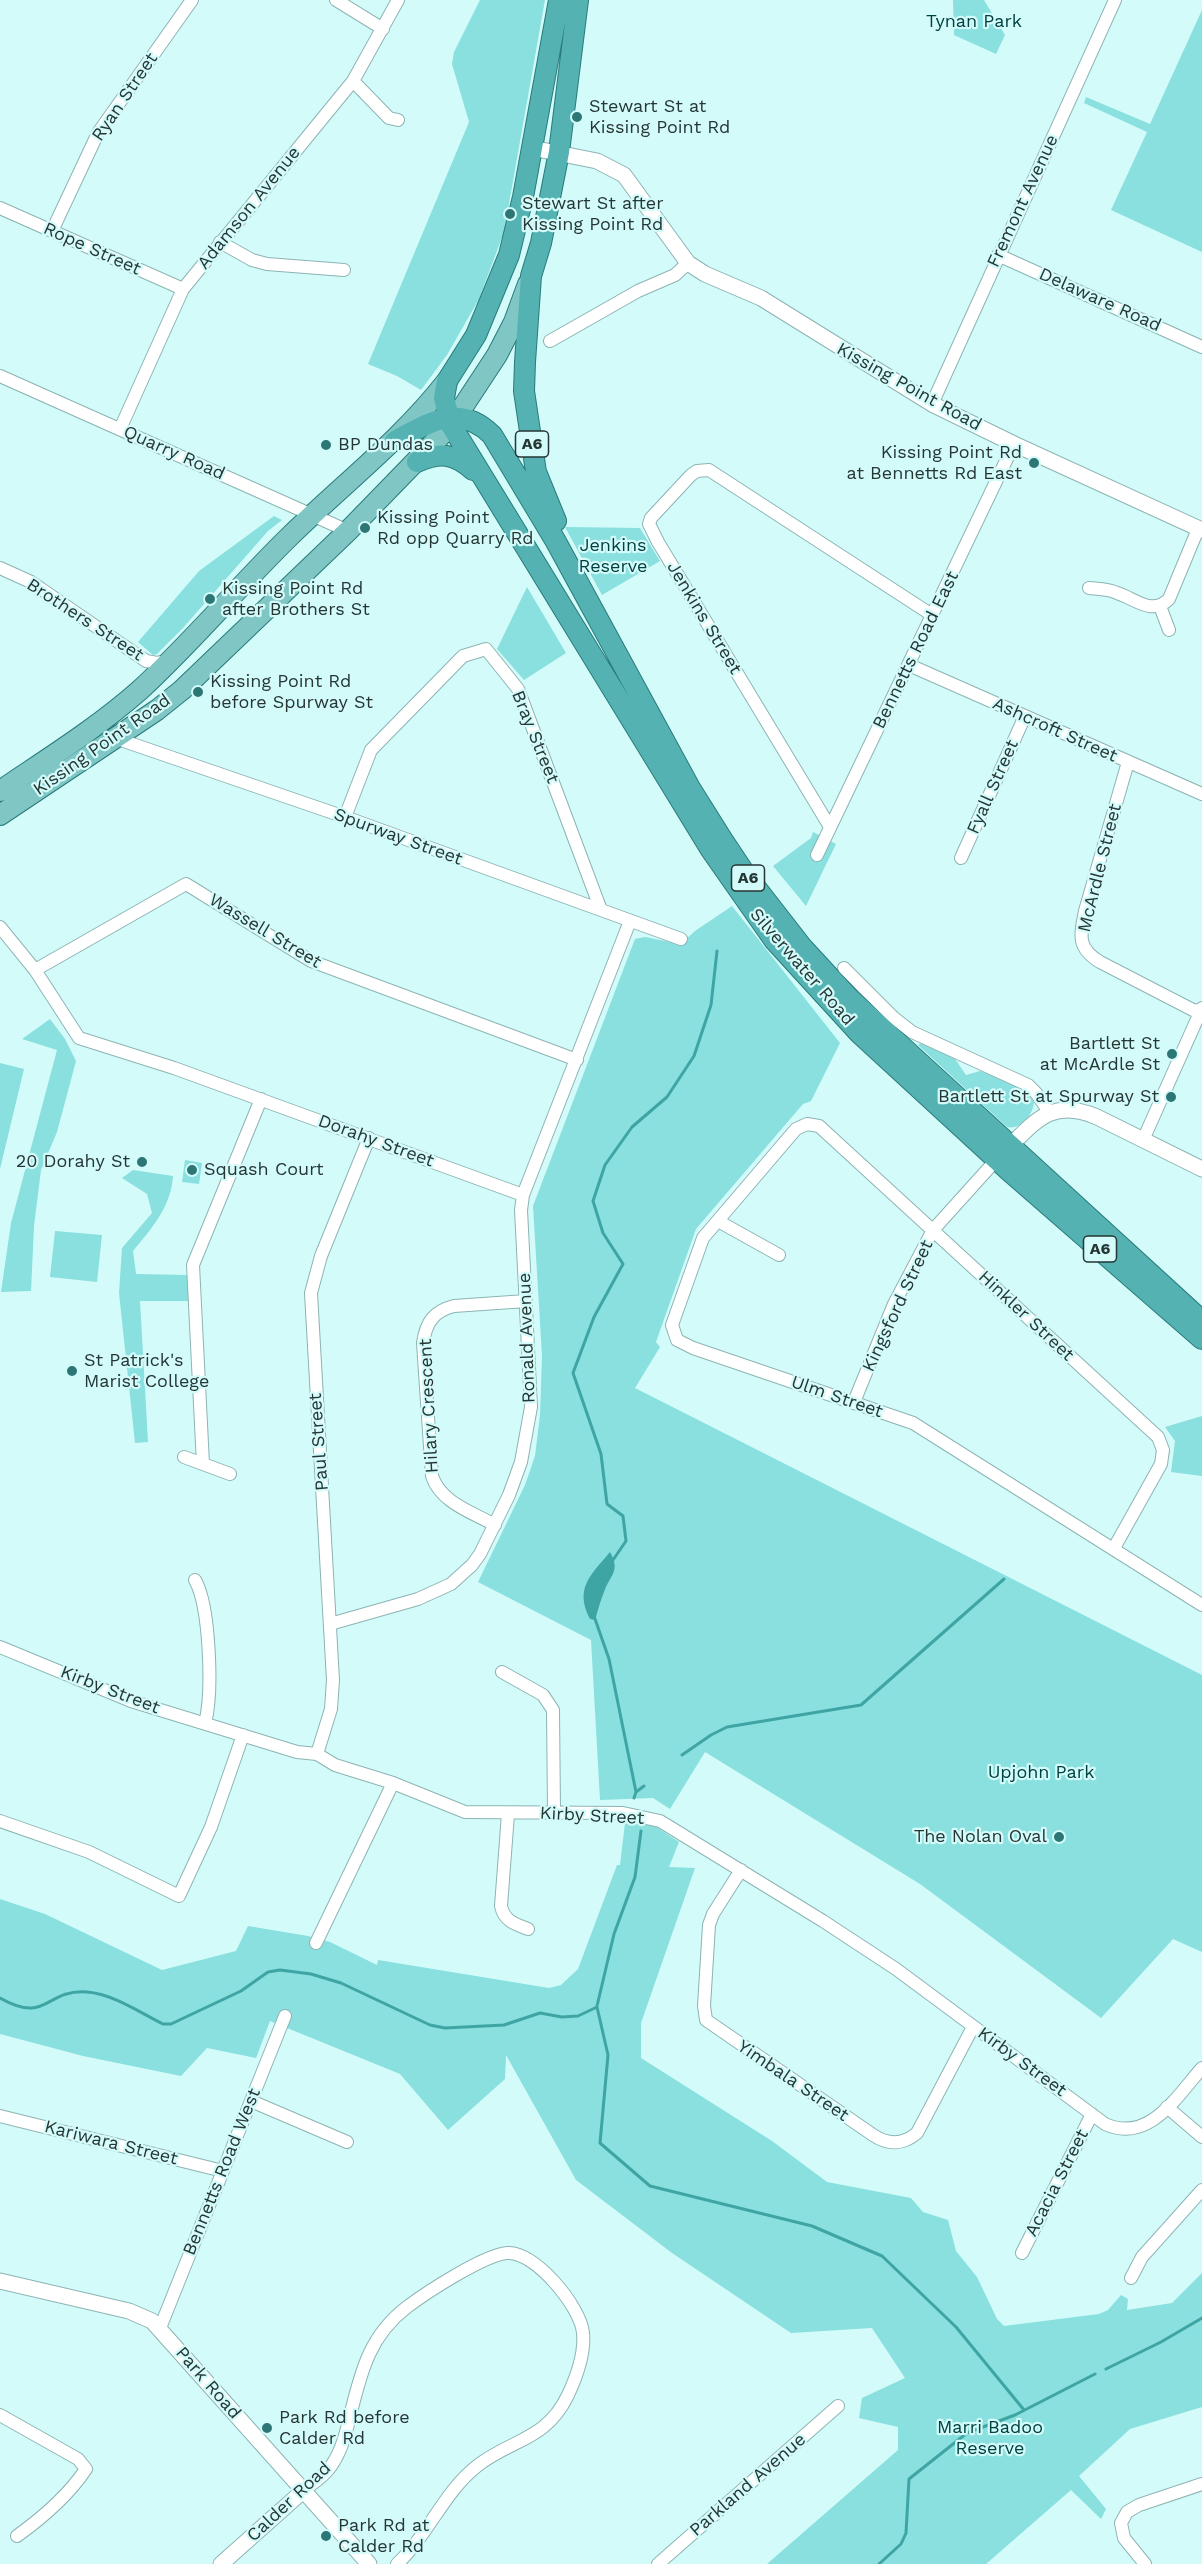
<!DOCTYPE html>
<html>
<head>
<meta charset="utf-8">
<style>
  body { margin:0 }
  canvas { display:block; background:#d2fbfa }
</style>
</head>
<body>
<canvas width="1202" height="2564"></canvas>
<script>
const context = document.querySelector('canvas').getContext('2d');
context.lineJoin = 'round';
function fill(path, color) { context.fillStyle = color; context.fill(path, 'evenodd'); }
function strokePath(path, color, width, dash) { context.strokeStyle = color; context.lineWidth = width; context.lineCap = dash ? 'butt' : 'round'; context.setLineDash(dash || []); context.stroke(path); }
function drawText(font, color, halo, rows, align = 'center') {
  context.font = font + ' "Work Sans",sans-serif'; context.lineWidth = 4.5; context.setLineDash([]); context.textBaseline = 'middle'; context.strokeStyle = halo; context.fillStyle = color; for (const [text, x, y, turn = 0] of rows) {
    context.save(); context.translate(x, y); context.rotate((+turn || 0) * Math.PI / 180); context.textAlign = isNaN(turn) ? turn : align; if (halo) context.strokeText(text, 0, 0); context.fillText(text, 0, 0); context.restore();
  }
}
const green = new Path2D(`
  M480 0H545L504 232 479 299 447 355 421 390 397 376 368 364 469 122 452 64 454 52Z
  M953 0H984L1005 35 996 54 954 35Z
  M1202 10V252L1111 210 1147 132 1084 103 1086 97 1150 124Z
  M274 516 282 520 268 531 183 628 157 654 153 655 138 642 199 571Z
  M565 527 640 528 660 561 602 595Z
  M527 587 566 653 524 680 497 649Z
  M813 832 836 844 806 906 773 866 811 838Z
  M732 906 840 1043 811 1101 803 1104 696 1229 656 1342 660 1347 635 1388 1202 1675V1952L1173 1939 1101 2018 920 1884 705 1752 670 1809 653 1798 600 1800 591 1640 478 1582 525 1485 535 1456 540 1415 542 1356 533 1206 635 939 645 937 681 944 695 931Z
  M50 1019 65 1039 76 1061 57 1132 41 1170 34 1226 31 1291 1 1292 11 1223 57 1050 22 1039Z
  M921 1043 953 1056 966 1075 980 1071 994 1076 1021 1088 1034 1102C1033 1115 1021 1130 1007 1127L918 1045Z
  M0 1063 24 1069 0 1169Z
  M185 1160 202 1163 199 1184 182 1182Z
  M133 1170 173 1176C171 1207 152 1228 133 1251L136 1274 187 1275 189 1301H140L148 1442 135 1443 119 1293 122 1248 152 1213 147 1194 122 1178Z
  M55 1231 102 1235 97 1282 50 1277Z
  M1202 1416V1476L1171 1472 1175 1441 1165 1427Z
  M649 1822 679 1842 669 1867 695 1868 641 2023V2058L772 2141 827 2182 911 2198 923 2212 948 2220 956 2251 977 2277 997 2319 1004 2326 1099 2314 1108 2310 1121 2295 1128 2299 1127 2310 1172 2303 1202 2273V2407L1130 2429 1079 2476 1106 2509 1101 2519 1071 2490 986 2564H767L898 2450V2427L859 2418 862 2398 905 2378 872 2328 791 2333 672 2253 576 2180 506 2055 505 2079 448 2130 400 2074 270 2021 256 2058 207 2048 181 2076 83 2056 0 2034V1899L45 1914 162 1970 236 1951 248 1926 308 1936 330 1942 377 1965 378 1960 549 1988 561 1985 578 1969 617 1865H620L625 1823Z`);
const water = new Path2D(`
  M610 1552C621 1571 610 1575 604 1592 600 1601 598 1611 595 1620L590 1619C574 1588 591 1575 610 1552Z`);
const stream = new Path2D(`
  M613 1560 626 1541 623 1516 607 1504 601 1454 573 1373 594 1317 623 1264 603 1233 593 1201 605 1165 632 1127 667 1097 694 1056 711 1005 717 951
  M594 1616 609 1659 636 1792 634 1798
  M682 1755 711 1735 727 1727 861 1705 1004 1579
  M636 1792 644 1786
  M0 1998C48 2025 44 1989 87 1992 113 1994 139 2012 163 2024H171L241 1991 268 1972 280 1970 311 1974 341 1983 430 2025 445 2028 504 2025 540 2013 562 2017 578 2016 597 2007 608 2055 600 2143 650 2186 812 2226 882 2256 956 2327 1024 2410
  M597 2006 614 1934 635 1877 641 1831
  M1106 2369 1161 2342 1202 2318
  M879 2564 901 2544 906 2533 909 2479 967 2433 1015 2415 1095 2374`);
const minor = new Path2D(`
  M336 0 383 29
  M353 81 389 118 398 120
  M0 208 183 289
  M52 231 98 133 192 0
  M220 242 252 260 267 264 344 270
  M998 255 1202 347
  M550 341 638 291 675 275 688 263
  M0 376 348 531
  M932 404 1115 0
  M120 429 183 289 353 81 398 0
  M0 568 31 582 146 661 157 663 169 660
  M1089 588C1098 589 1109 589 1117 593 1136 599 1152 616 1169 599L1198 529
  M1160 606 1169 630
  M909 665 1202 794
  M115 738 345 817 681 939
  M1128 762 1085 911C1080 936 1077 948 1100 962L1193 1010 1202 1011
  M345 817 371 750 463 656 486 649 518 689 601 910
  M830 827 658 542 649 524 651 518 691 475 697 471 709 470 932 615
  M817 855 1014 444
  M961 858 1025 716
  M0 927 35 970 79 1038 174 1068 523 1195
  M844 968 894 1018 912 1032 1028 1085 1036 1093 1050 1113
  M35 970 186 884 311 961 577 1060
  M1143 1140 1202 1008
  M718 1221 779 1255
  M854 1402 894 1304 933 1230 997 1159
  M184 1457 203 1464 193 1265 261 1099
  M203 1464 230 1474
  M495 1525C472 1512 441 1503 432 1476L423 1343C426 1322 434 1311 454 1306L526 1301
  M1114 1548 1161 1464 1163 1450 1158 1437 819 1126 807 1124 796 1129 703 1238 672 1325 677 1340 693 1348 913 1423 1202 1605
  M195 1580C210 1606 213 1693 205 1723
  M330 1624 418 1599 451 1584 472 1565 480 1554 509 1495 521 1462 531 1407 521 1210 523 1195 630 921
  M0 1647 131 1701 297 1752 317 1754 335 1765 393 1783 465 1812 623 1813 660 1821 823 1921 896 1969 1105 2124C1149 2144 1177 2096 1202 2068
  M502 1672 543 1695 553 1710 554 1812
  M317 1754 331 1709 333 1680 311 1293 321 1256 369 1138
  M508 1814 501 1906C504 1921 515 1924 528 1929
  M0 1821 89 1852 179 1896 211 1827 243 1735
  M741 1870 713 1914 709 1925 704 2006 706 2020 873 2135C888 2145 903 2145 917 2133L973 2027
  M316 1943 393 1783
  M251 2101 347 2142
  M1167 2107 1202 2137
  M0 2116 223 2171
  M1022 2253 1092 2114
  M1131 2278 1142 2257 1202 2190
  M160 2328 285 2016
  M0 2415 78 2459 86 2469C68 2496 42 2518 17 2536
  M303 2491C313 2483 327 2474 333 2463 342 2449 346 2433 350 2416 361 2372 369 2336 407 2307 427 2292 484 2255 507 2253 534 2250 581 2307 583 2333 585 2353 576 2378 568 2395 546 2441 511 2439 477 2466 443 2493 429 2534 397 2564
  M658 2564 838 2406
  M1145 2564 1124 2538 1121 2523 1127 2512 1139 2505 1202 2484`);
const tertiary = new Path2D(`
  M532 148 597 161 624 175 688 263 705 274 761 298 932 404 1014 444 1202 530
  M1003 1153C1035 1122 1051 1097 1097 1117L1202 1169
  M0 2281 129 2311 152 2321 369 2564
  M221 2564 303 2491`);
const primary = new Path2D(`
  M0 791C47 759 97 728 140 690 192 642 238 587 289 537 343 484 400 441 447 381
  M0 815 157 710 182 690 348 531 451 425 497 355 514 322 528 284`);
const trunk = new Path2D(`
  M559 0 523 197 509 255 476 335 447 381 444 398 451 425 711 850 774 940 860 1034 1008 1170 1202 1339
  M395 441C429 423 459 402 492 435L555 540 690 788 722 839 746 875 802 947 850 999 1202 1321
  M417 462C440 452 454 453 473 470
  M556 521 536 472 524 391 525 362 531 276 541 243 559 152 578 0`);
const markers = [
  [577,117,6,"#2d7676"],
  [510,214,6,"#2d7676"],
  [326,445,6,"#2d7676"],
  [1034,463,6,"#2d7676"],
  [365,528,6,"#2d7676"],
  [210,599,6,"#2d7676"],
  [198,692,6,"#2d7676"],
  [1172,1054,6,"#2d7676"],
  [1171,1097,6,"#2d7676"],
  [142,1162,6,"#2d7676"],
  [192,1170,6,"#2d7676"],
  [72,1371,6,"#2d7676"],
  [1059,1837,6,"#2d7676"],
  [267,2428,6,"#2d7676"],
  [326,2536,6,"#2d7676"]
];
const shields = [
  [532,444,33],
  [748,878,33],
  [1100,1249,33]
];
const shieldNames = [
  ["A6",532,444],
  ["A6",748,878],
  ["A6",1100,1249]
];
const parkNames = [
  ["Tynan Park",974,22],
  ["Jenkins",613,546],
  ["Reserve",613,567],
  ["Upjohn Park",1041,1773],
  ["Marri Badoo",990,2428],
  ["Reserve",990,2449]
];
const streetNames = [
  ["Ryan Street",125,97,-56],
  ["Fremont Avenue",1023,201,-65],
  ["Adamson Avenue",249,208,-51],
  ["Rope Street",92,249,24],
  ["Delaware Road",1100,300,24],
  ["Kissing Point Road",909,387,29],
  ["Quarry Road",174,453,24],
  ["Jenkins Street",704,618,59],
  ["Brothers Street",85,620,33],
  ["Bennetts Road East",916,650,-64],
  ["Ashcroft Street",1055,730,24],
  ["Bray Street",535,737,68],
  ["Kissing Point Road",102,745,-35],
  ["Fyall Street",993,787,-66],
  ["Spurway Street",398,837,20],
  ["McArdle Street",1100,868,-76],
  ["Wassell Street",265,931,31],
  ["Silverwater Road",802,967,49],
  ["Dorahy Street",376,1141,20],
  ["Kingsford Street",898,1306,-65],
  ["Hinkler Street",1026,1316,43],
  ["Ronald Avenue",527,1338,-92],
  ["Ulm Street",837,1397,19],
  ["Hilary Crescent",429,1406,-93],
  ["Paul Street",319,1442,-94],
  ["Kirby Street",110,1690,21],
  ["Kirby Street",592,1816,3],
  ["Kirby Street",1022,2062,36],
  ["Yimbala Street",793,2081,34],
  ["Kariwara Street",111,2143,14],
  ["Bennetts Road West",222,2172,-68],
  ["Acacia Street",1057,2183,-63],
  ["Park Road",208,2383,49],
  ["Parkland Avenue",748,2485,-41],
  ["Calder Road",289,2502,-43]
];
const poiNames = [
  ["Stewart St at",589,107],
  ["Kissing Point Rd",589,128],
  ["Stewart St after",522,204],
  ["Kissing Point Rd",522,225],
  ["BP Dundas",338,445],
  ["Kissing Point Rd",1022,453,"right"],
  ["at Bennetts Rd East",1022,474,"right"],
  ["Kissing Point",377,518],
  ["Rd opp Quarry Rd",377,539],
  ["Kissing Point Rd",222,589],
  ["after Brothers St",222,610],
  ["Kissing Point Rd",210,682],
  ["before Spurway St",210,703],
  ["Bartlett St",1160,1044,"right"],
  ["at McArdle St",1160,1065,"right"],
  ["Bartlett St at Spurway St",1159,1097,"right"],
  ["20 Dorahy St",130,1162,"right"],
  ["Squash Court",204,1170],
  ["St Patrick's",84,1361],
  ["Marist College",84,1382],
  ["The Nolan Oval",1047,1837,"right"],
  ["Park Rd before",279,2418],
  ["Calder Rd",279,2439],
  ["Park Rd at",338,2526],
  ["Calder Rd",338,2547]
];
fill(green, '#89e0df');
fill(water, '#3ea5a4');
strokePath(stream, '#3ea5a4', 3);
strokePath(minor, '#8db4b3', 14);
strokePath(tertiary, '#8db4b3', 17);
strokePath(primary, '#297b7a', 22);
strokePath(trunk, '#297b7a', 22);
strokePath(minor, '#fff', 12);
strokePath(tertiary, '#fff', 15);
strokePath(primary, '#7fc6c5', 20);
strokePath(trunk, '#54b3b2', 20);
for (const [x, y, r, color] of markers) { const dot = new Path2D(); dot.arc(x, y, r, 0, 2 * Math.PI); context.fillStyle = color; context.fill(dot); strokePath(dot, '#d2fbfa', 2); }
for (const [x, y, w] of shields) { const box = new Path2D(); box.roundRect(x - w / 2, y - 13, w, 26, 4.5); context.fillStyle = '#d2fbfa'; context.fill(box); strokePath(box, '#263635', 1.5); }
drawText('bold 16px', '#263635', null, shieldNames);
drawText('18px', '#004040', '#d2fbfa', parkNames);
drawText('18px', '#263635', '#d2fbfa', streetNames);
drawText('18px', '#263635', '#d2fbfa', poiNames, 'left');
</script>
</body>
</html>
